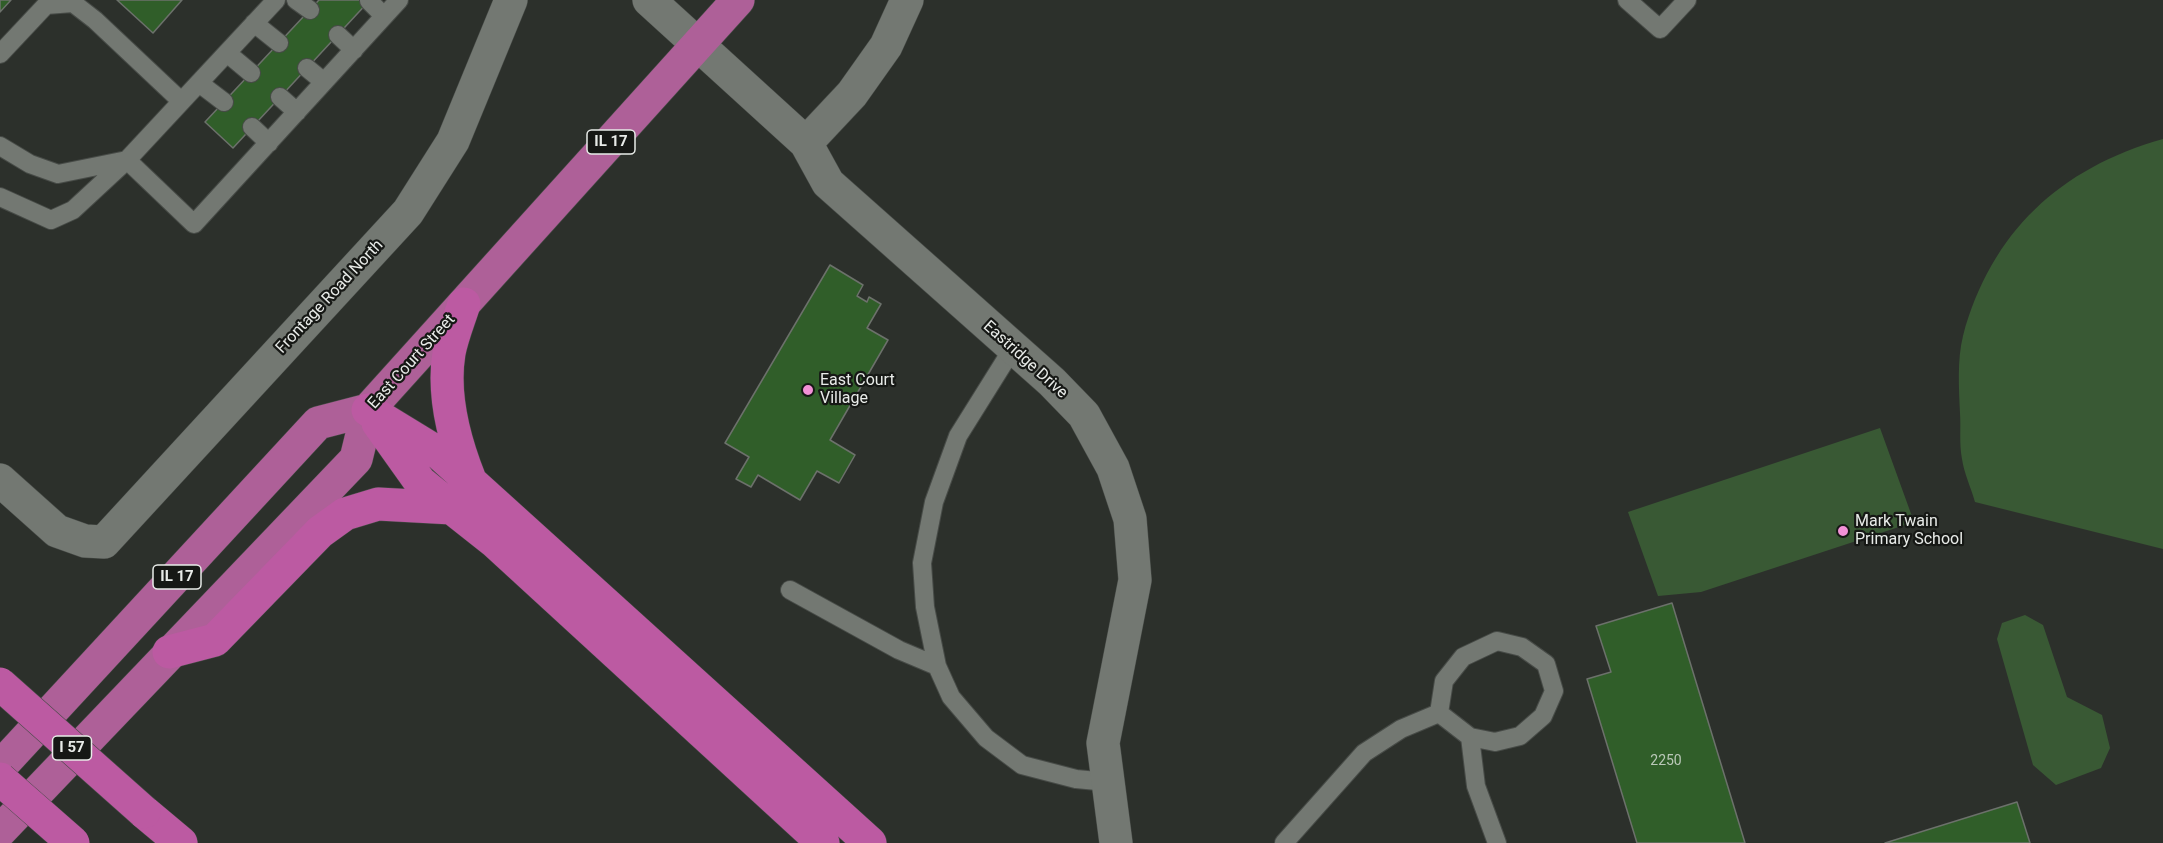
<!DOCTYPE html>
<html>
<head>
<meta charset="utf-8">
<style>
  body { margin:0 }
  canvas { display:block; background:#2c302b }
</style>
</head>
<body>
<canvas width="2163" height="843"></canvas>
<script>
const context = document.querySelector('canvas').getContext('2d');
context.lineJoin = 'round';
function fill(path, color) { context.fillStyle = color; context.fill(path, 'evenodd'); }
function strokePath(path, color, width, dash) { context.strokeStyle = color; context.lineWidth = width; context.lineCap = dash ? 'butt' : 'round'; context.setLineDash(dash || []); context.stroke(path); }
function drawText(font, color, halo, rows, align = 'center') {
  context.font = font + ' Roboto,sans-serif'; context.lineWidth = 4.5; context.setLineDash([]); context.textBaseline = 'middle'; context.strokeStyle = halo; context.fillStyle = color; for (const [text, x, y, turn = 0] of rows) {
    context.save(); context.translate(x, y); context.rotate((+turn || 0) * Math.PI / 180); context.textAlign = isNaN(turn) ? turn : align; if (halo) context.strokeText(text, 0, 0); context.fillText(text, 0, 0); context.restore();
  }
}
const green = new Path2D(`
  M2163 139V549L1975 502C1971 488 1964 473 1962 459 1959 444 1961 428 1960 413 1959 389 1957 360 1963 336 1991 232 2060 168 2163 139Z
  M1880 428 1914 522 1701 592 1658 596 1628 512Z
  M2025 615 2043 625 2067 697 2102 715 2110 748 2101 768 2056 785 2033 765 1997 639 2002 623Z`);
const building = new Path2D(`
  M0 0H11L0 12Z
  M117 0H182L153 33Z
  M319 0H370L233 148 205 122Z
  M830 265 863 285 857 296 867 302 869 297 881 304 867 328 888 340 830 440 855 455 839 483 817 471 800 500 758 475 751 487 736 479 749 457 725 443Z
  M1672 603 1745 843H1637L1587 679 1611 672 1596 626Z
  M2017 802 2030 843H1885Z`);
const service = new Path2D(`
  M276 0 127 160 194 224 399 0
  M296 0 310 10
  M1627 0 1660 29 1687 0
  M369 1 384 16
  M254 23 279 43
  M338 35 354 50
  M227 53 251 73
  M0 54 46 5 73 3 95 20 181 101
  M307 68 324 82
  M199 83 224 102
  M280 97 297 112
  M252 127 269 143
  M0 146 30 164 58 174 127 160
  M0 197 51 220 73 210 127 160
  M1013 348 958 436 934 502 922 563 925 607 937 666 951 697 986 738 1022 765 1076 779 1108 782
  M790 590 899 650 937 666
  M1497 641 1522 647 1546 664 1554 691 1543 716 1520 736 1495 742 1470 737 1439 713 1444 681 1463 657Z
  M1470 737 1476 786 1497 843
  M1284 843 1364 753 1401 729 1439 713`);
const minor = new Path2D(`
  M649 0 806 143 828 183 1052 382 1084 415 1113 468 1130 519 1135 580 1103 743 1116 843
  M806 143 852 94 886 46 907 0
  M0 480 57 531 85 541 104 542 408 212 453 141 511 0`);
const trunk = new Path2D(`
  M0 767 318 423 368 410
  M0 831 356 459 368 410 738 0`);
const motorway = new Path2D(`
  M464 304C459 320 452 337 449 353 442 396 454 440 470 480
  M368 410 440 454 870 843
  M378 423 420 482 452 508
  M169 652 215 640 320 532 345 514 378 504 452 508 495 542 823 843
  M144 812 181 843`);
const motorwayBridge = new Path2D(`
  M0 684 144 812
  M0 779 73 843`);
const markers = [
  [808,390,6,"#f291d6"],
  [1843,531,6,"#f291d6"]
];
const numberNames = [
  ["2250",1666,761]
];
const shields = [
  [611,142,48],
  [177,577,48],
  [72,748,39]
];
const shieldNames = [
  ["IL 17",611,142],
  ["IL 17",177,577],
  ["I 57",72,748]
];
const streetNames = [
  ["Frontage Road North",330,297,-47],
  ["Eastridge Drive",1025,360,42],
  ["East Court Street",412,362,-48]
];
const poiNames = [
  ["East Court",820,381],
  ["Village",820,399],
  ["Mark Twain",1855,522],
  ["Primary School",1855,540]
];
fill(green, '#395934');
fill(building, '#305e29');
strokePath(building, '#6c716b', 1.5);
strokePath(service, '#474b47', 20);
strokePath(minor, '#474b47', 34);
strokePath(trunk, '#474b47', 34);
strokePath(motorway, '#474b47', 34);
strokePath(service, '#737872', 18);
strokePath(minor, '#737872', 33);
strokePath(trunk, '#ae6098', 33);
strokePath(motorway, '#bc5aa2', 33);
strokePath(motorwayBridge, '#474b47', 34, []);
strokePath(motorwayBridge, '#bc5aa2', 33);
for (const [x, y, r, color] of markers) { const dot = new Path2D(); dot.arc(x, y, r, 0, 2 * Math.PI); context.fillStyle = color; context.fill(dot); strokePath(dot, '#161815', 2); }
drawText('14px', '#bac8b8', null, numberNames);
for (const [x, y, w] of shields) { const box = new Path2D(); box.roundRect(x - w / 2, y - 12, w, 24, 4.5); context.fillStyle = '#161815'; context.fill(box); strokePath(box, '#e8ebe8', 1.5); }
drawText('bold 15px', '#e8ebe8', null, shieldNames);
drawText('16px', '#e8ebe8', '#161815', streetNames);
drawText('16px', '#e8ebe8', '#161815', poiNames, 'left');
</script>
</body>
</html>
